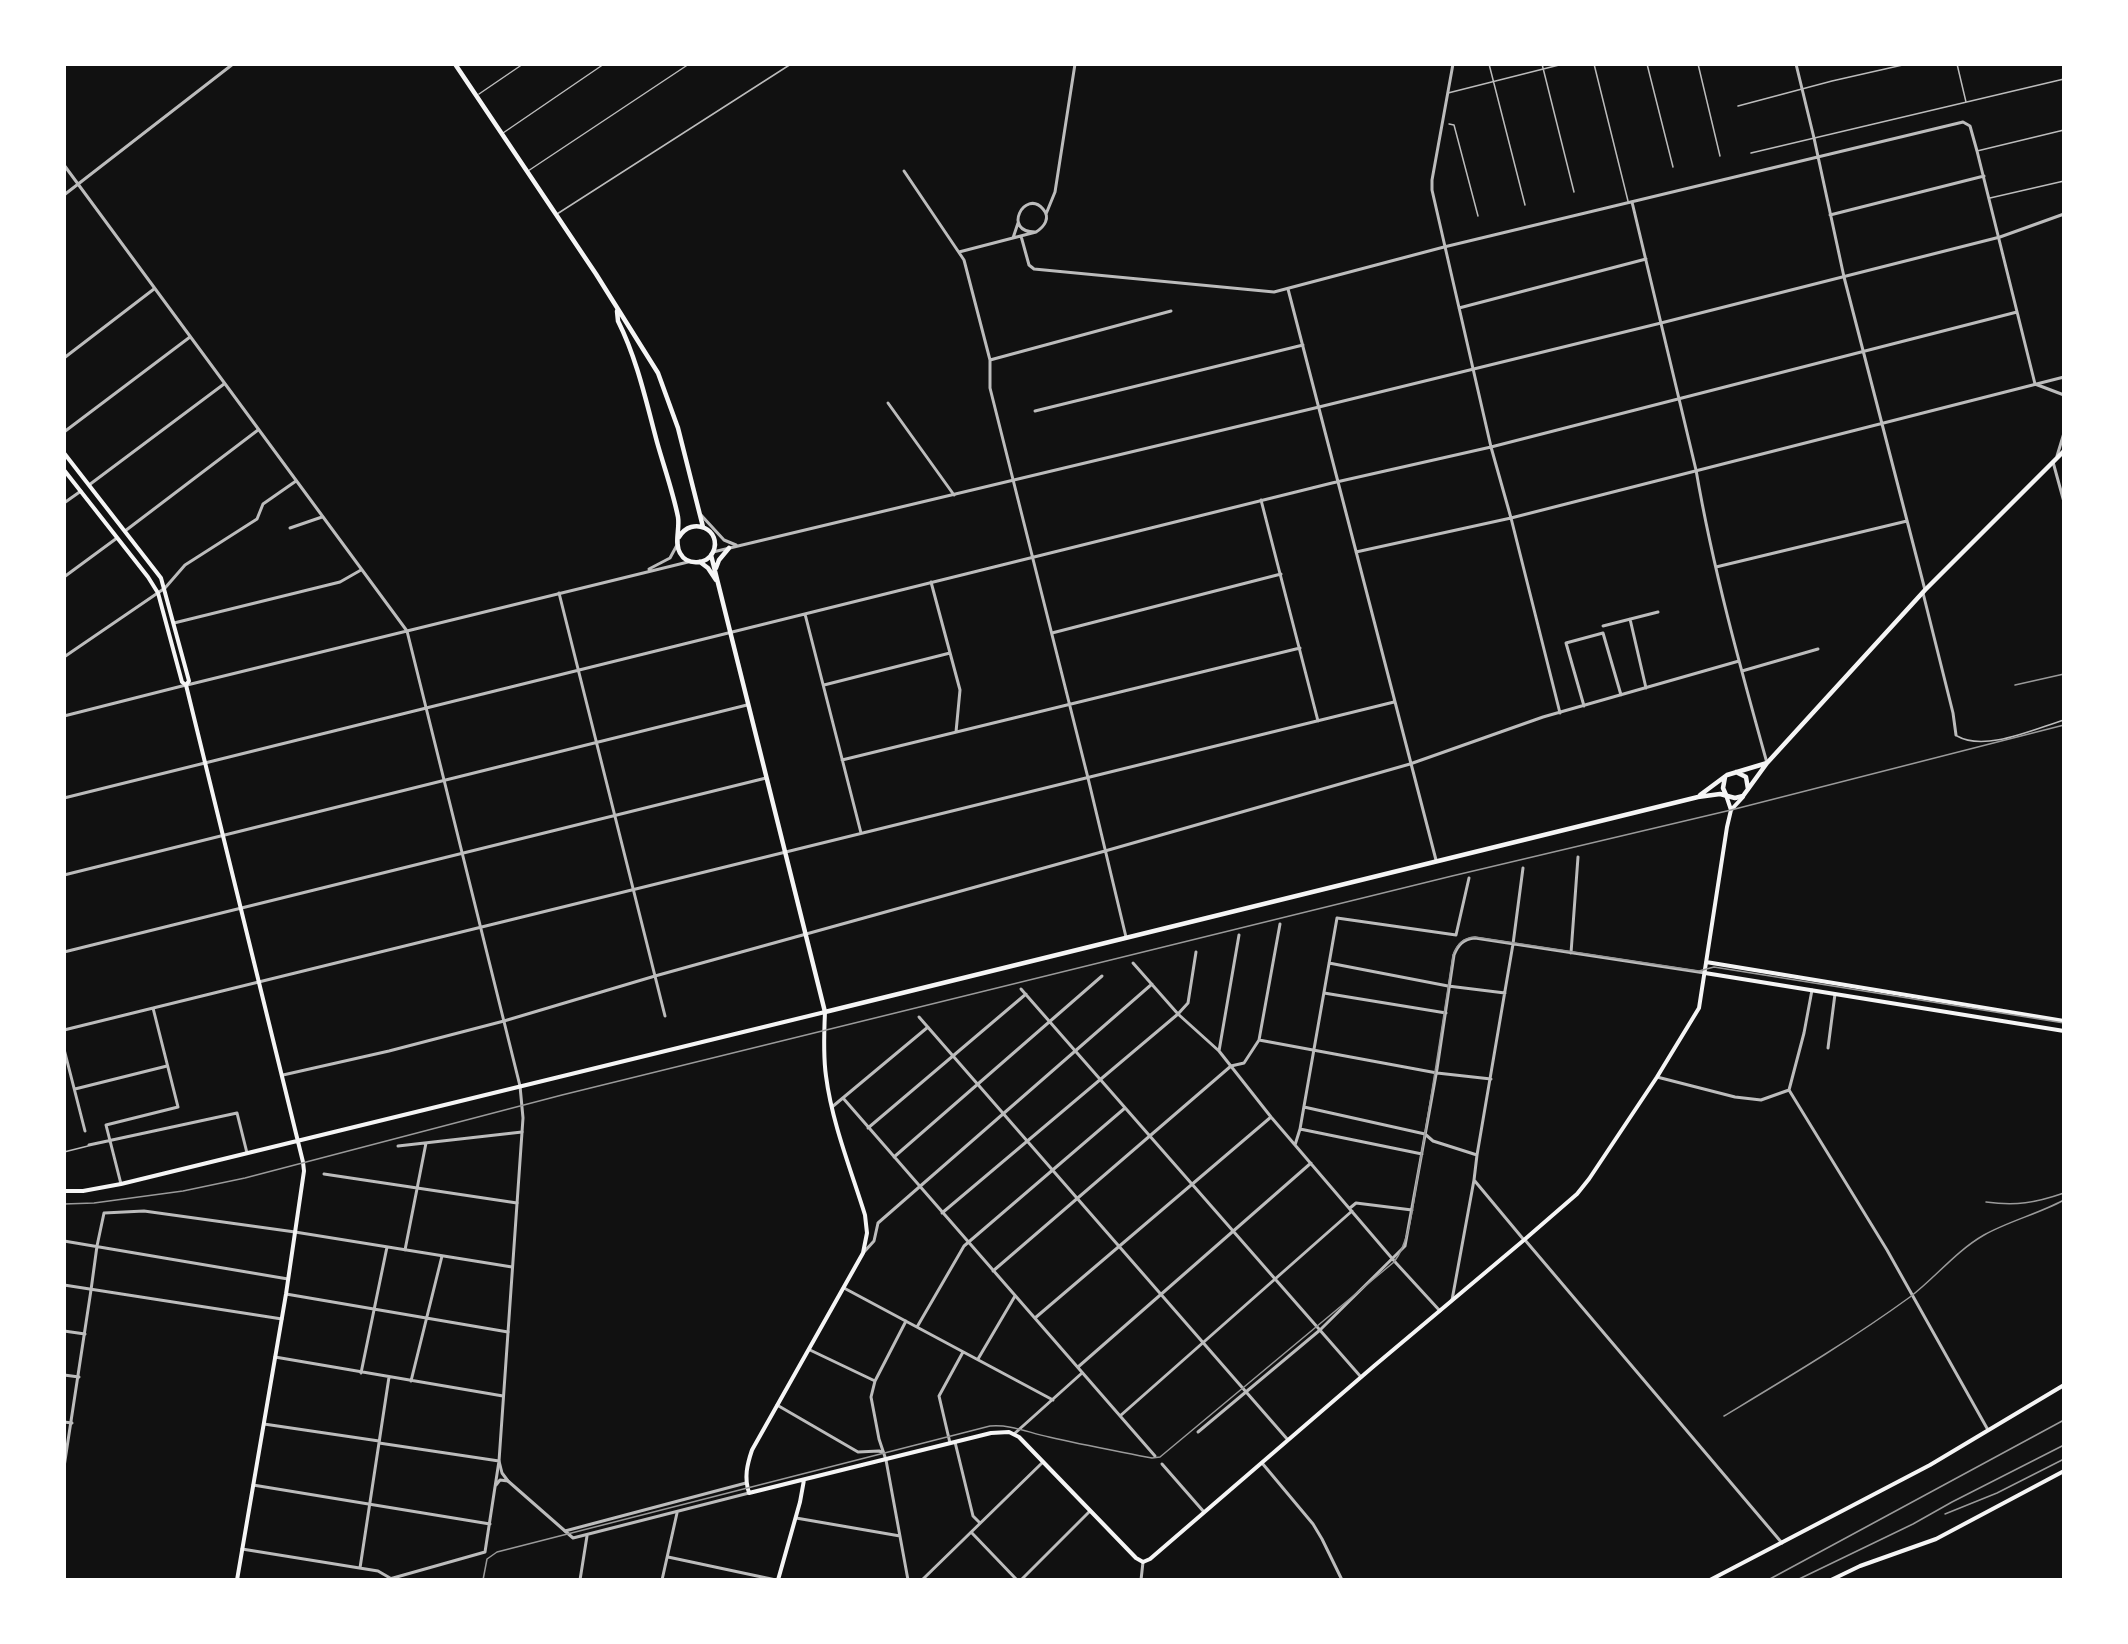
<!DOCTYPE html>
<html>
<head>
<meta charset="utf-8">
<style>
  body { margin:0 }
  #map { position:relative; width:2128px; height:1644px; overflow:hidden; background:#111; font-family:"Nunito Sans",sans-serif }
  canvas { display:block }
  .frame { position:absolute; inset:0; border:66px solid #fff; pointer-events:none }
</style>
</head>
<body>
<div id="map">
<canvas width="2128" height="1644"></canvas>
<div class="frame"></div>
</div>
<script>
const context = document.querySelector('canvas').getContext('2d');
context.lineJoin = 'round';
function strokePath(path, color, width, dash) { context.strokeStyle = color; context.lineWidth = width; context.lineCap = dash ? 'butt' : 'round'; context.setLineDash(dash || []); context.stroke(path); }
const service = new Path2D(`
  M1489 64 1525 205
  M1542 64 1574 192
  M1594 64 1628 201
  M1647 64 1673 167
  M1698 64 1720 156
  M1957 64 1966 102
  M1448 93 1563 64
  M479 94 523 64
  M1738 106 1832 81 1907 64
  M1449 124 1454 125 1478 216
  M503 133 604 64
  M1977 151 2064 130
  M1751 153 2064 79
  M528 171 689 64
  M1990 198 2064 181
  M557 214 791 64
  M1957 736C1985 752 2034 729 2064 720
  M64 1152 88 1146`);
const minor = new Path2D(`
  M1453 64 1432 180V190L1491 447 1511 518 1560 713
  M1796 64 1814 138 1844 277 1925 590
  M904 171 964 260 990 360V388L1088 778 1126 937
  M1632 202 1696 470C1713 569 1740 666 1767 763
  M1046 214 1055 192 1075 64
  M1830 215 1984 176
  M1021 236 1029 265 1034 269 1274 292 1444 247 1963 122 1970 126 1977 151 2035 384 2064 395
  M1013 238 1018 223
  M959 252 1036 232C1044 227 1051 218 1043 209 1025 188 1001 233 1036 232
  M1288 289 1436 860
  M1459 308 1646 259
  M64 358 154 289
  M990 360 1171 311
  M888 403 954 495
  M1035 411 1303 345
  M64 432 190 337
  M2057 456 2064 433
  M2053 462 2064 502
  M89 485 224 384
  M1261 500 1318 721
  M64 503 81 491
  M290 528 322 517
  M125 531 258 430
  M1356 552 1511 518 2064 377
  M1716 567 1907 521
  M64 577 117 538
  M931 582 960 690 956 732
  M559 593 665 1016
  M1923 593 1953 713 1956 735
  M805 614 861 833
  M1630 619 1646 688
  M174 623 340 582 361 570
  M1603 626 1658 612
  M1052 633 1281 574
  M64 657 165 588 185 565 257 519 263 504 296 481
  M1742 671 1818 649
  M824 685 950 653
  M1584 706 1566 643 1603 633 1621 695
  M64 716 186 685
  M842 760 1300 648
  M64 798 1332 483 1491 447 2017 312
  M64 875 747 705
  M64 952 766 778
  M1571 953 1578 857
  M1133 963 1178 1014 1219 1051 1271 1117 1396 1263 1440 1311
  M1329 963 1448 986 1505 993
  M1021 989 1361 1377
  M1324 993 1446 1013
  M919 1017 1288 1440
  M64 1030 1394 702
  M1259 1040 1437 1073 1491 1079
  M1828 1048 1835 994
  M64 1049 85 1131
  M1219 1051 1239 935
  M283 1075 389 1051 504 1021 655 976 1105 851 1410 764 1543 717 1739 661
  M1657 1077 1735 1097 1761 1100 1789 1090 1804 1033 1812 990
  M75 1089 167 1066
  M1789 1090 1887 1250 1988 1430
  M843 1098 1155 1456
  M832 1107 928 1027
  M1304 1107 1425 1134 1433 1141 1477 1155
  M868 1128 1026 994
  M1300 1129 1422 1154
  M89 1145 237 1113 247 1153
  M1295 1145 1300 1129 1337 918 1456 935 1469 878
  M398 1146 522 1132
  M894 1157 1102 976
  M324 1174 517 1203
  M1474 1180 1524 1240
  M121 1184 106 1125 178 1107 153 1008
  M1350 1208 1356 1203 1412 1210
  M942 1213 1178 1014 1188 1003 1196 952
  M64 1241 288 1279
  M405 1250 426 1143
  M864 1252 874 1241 878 1223 1152 984
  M993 1271 1231 1066 1244 1063 1259 1040 1280 924
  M64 1285 282 1319
  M844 1288 1053 1400
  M91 1290 97 1246 104 1213 144 1211 295 1232 512 1267
  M286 1294 508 1332
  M1452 1300 1474 1180 1477 1155 1513 944 1523 868
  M1035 1318 1271 1117
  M906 1321 875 1381 871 1397 879 1439 886 1460 908 1580
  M917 1327 964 1246 1125 1108
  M64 1331 85 1334
  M810 1350 875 1381
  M275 1357 503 1396
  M978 1359 1015 1296
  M1078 1367 1311 1163
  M361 1373 387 1247
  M64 1375 79 1377
  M411 1381 442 1256
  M777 1405 858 1452 879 1451 884 1453
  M1120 1416 1352 1211
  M64 1422 72 1423
  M264 1424 379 1441
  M1198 1432 1320 1330 1405 1246 1437 1069 1454 955C1458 945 1463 939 1475 938L1705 973
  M1014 1434 1082 1373
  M955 1442 973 1516 980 1523
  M379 1443 499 1461 485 1552 386 1580
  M950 1443 939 1396 963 1352
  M1262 1463 1313 1524 1322 1539 1342 1580
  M1162 1464 1204 1512
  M253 1485 490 1524
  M496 1485 500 1480 508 1481
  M796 1518 900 1536
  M565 1531 746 1483
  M971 1532 1017 1580
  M242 1549 378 1571 390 1578
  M668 1557 776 1580
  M360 1568 389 1377
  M580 1580 587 1536
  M662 1580 677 1513
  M922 1580 1043 1462
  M1141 1580 1143 1562`);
const tertiary = new Path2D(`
  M64 165 407 631 520 1086 523 1118 499 1461 502 1473 508 1481 573 1538 749 1493
  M64 195 233 64
  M701 515 724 540 736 545
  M713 552 1319 407 1661 323 2000 237 2064 214
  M649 569 670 558 677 545
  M187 685 688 562
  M1525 1240 1782 1543
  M64 1467 91 1290
  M1021 1580 1090 1511`);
const secondary = new Path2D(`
  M64 453 161 578 189 681 186 685
  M64 470 148 577 158 593 182 682 186 685 303 1162 304 1171 286 1294 237 1580
  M1726 795 1731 810
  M1706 962 2064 1021
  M1705 973 2064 1031
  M64 1191H83L121 1184 825 1012C824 1033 823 1055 826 1076 832 1123 851 1170 865 1215L867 1233 863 1253 752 1450C747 1465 744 1477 749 1493L991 1433 1009 1432 1019 1437 1136 1558 1143 1562 1150 1559 1374 1366 1524 1240 1577 1194 1589 1179 1657 1077 1699 1008 1727 827 1731 810 1743 797
  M778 1580 800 1502 804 1480
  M1710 1580 1930 1465 2064 1385
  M1831 1580 1860 1566 1936 1539 2064 1471`);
const primary = new Path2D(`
  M455 64 596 274 658 373 678 428 703 527
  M617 311 618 321C637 359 646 401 657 442 664 467 673 492 678 517 680 529 674 543 680 553 687 566 707 565 713 552 723 530 692 515 679 537
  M711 555 825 1012 1698 797 1720 794 1735 798 1743 796 1767 763 1925 590 2064 451
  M700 562 708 568 716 580
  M716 568 719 560 729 548
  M1736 772 1746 777 1748 789
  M1725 777 1723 788 1726 795
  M1700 795 1727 775 1767 763`);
const tram = new Path2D(`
  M483 1580 487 1559 497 1552 990 1426C1011 1424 1029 1433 1049 1437 1083 1445 1117 1451 1152 1458L1160 1457 1394 1262C1411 1240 1413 1201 1418 1174 1431 1101 1442 1028 1453 955 1457 944 1463 938 1475 937L1699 971 1714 967 2064 1023`);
const rail = new Path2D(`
  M2015 685 2064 674
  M1986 1202C2016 1206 2035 1203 2064 1193
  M64 1204 94 1203 183 1191 245 1178 562 1095 1452 876 1731 810 2064 725
  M1724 1416C1787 1378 1851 1340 1910 1297 1935 1278 1956 1251 1984 1235 2009 1221 2038 1214 2064 1200
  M1945 1514 1997 1493 2064 1459
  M1768 1580 2064 1420
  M1797 1580 1913 1524 1952 1502 2064 1445`);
strokePath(service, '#bcbcbc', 1.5);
strokePath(minor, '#bcbcbc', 3);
strokePath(tertiary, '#bcbcbc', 3);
strokePath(secondary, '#f5f5f5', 4);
strokePath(primary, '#f5f5f5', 4.5);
strokePath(tram, '#9a9a9a', 1.5);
strokePath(rail, '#9a9a9a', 1.5);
</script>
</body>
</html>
